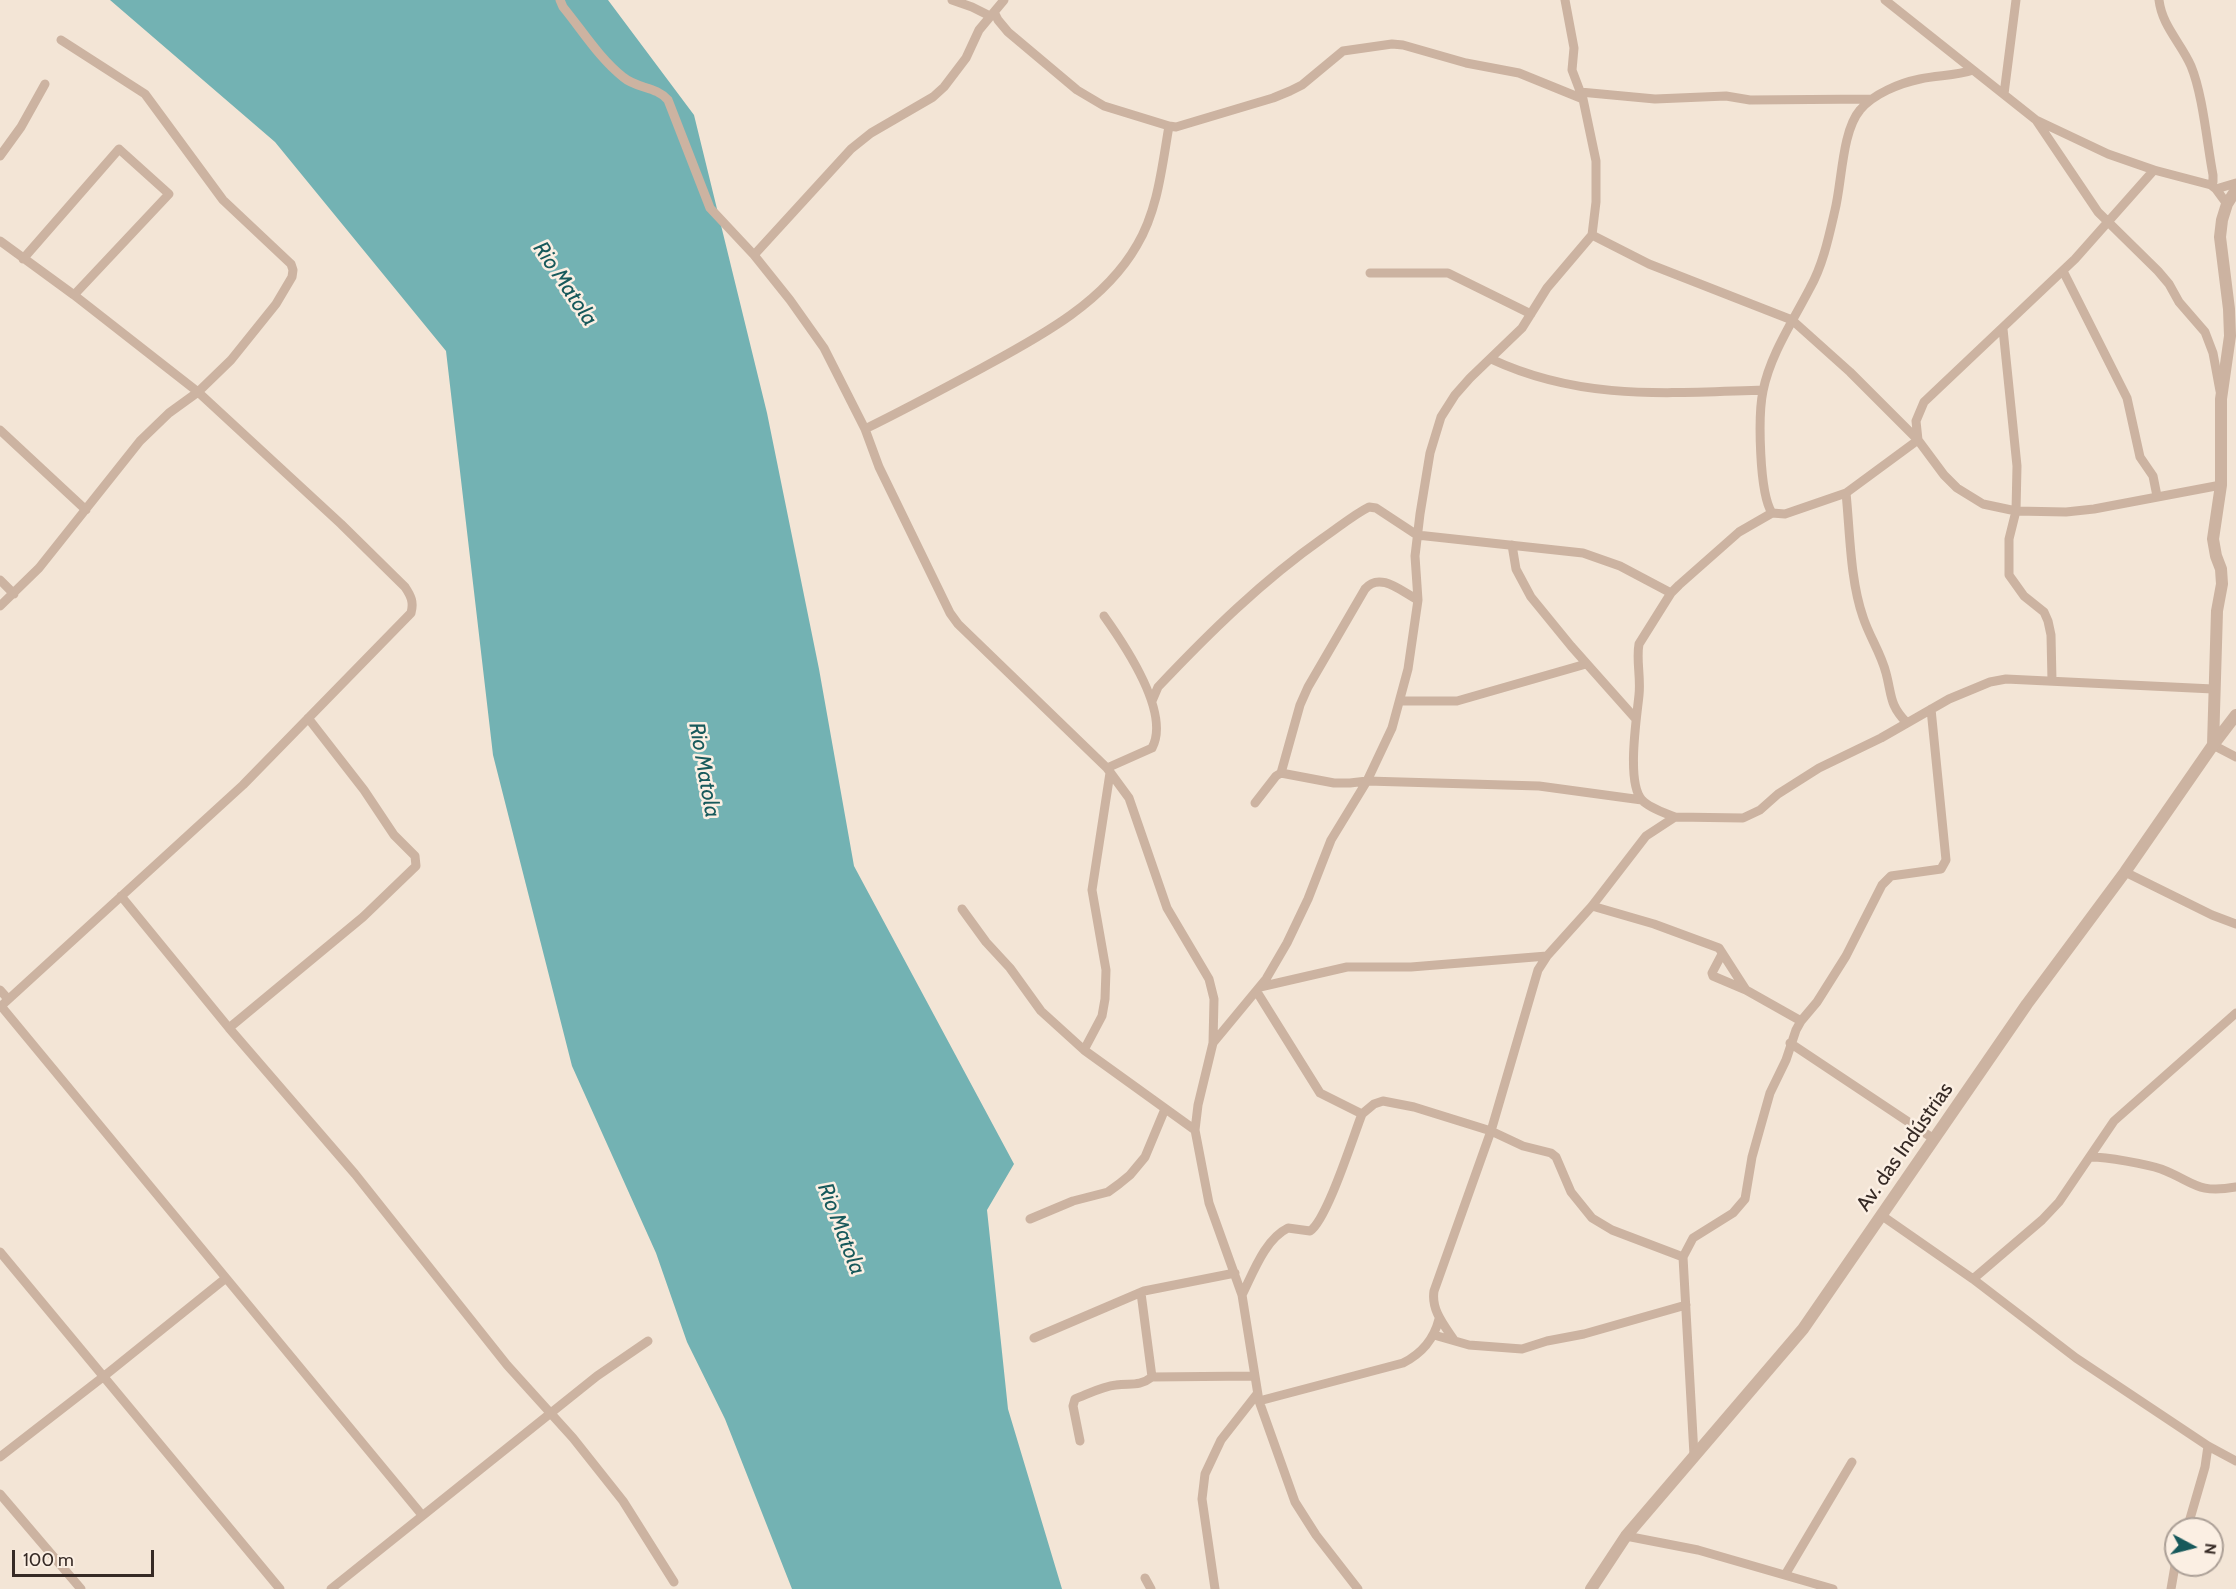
<!DOCTYPE html>
<html>
<head>
<meta charset="utf-8">
<style>
  body { margin:0 }
  #map { position:relative; width:2236px; height:1589px; overflow:hidden; background:#f3e5d6; font-family:Cabin,sans-serif }
  canvas { display:block }
  .north { position:absolute; left:2164px; top:1517px; width:60px; height:60px; box-sizing:border-box; background:#fbefe3; border:2px solid #aca097; border-radius:50%; rotate:97deg; font-size:16px; font-weight:700; line-height:24px; text-align:center; color:#362a25 }
  .north::after { content:''; display:block; margin:auto; width:21px; height:27px; background:#17595b; clip-path:polygon(50% 0,100% 100%,50% 72%,0 100%) }
  .scale { position:absolute; left:12px; top:1550px; width:142px; height:27px; box-sizing:border-box; border:3px solid #362a25; border-top:0; padding-left:8px; font-size:18px; line-height:21px; white-space:nowrap; color:#362a25; -webkit-text-stroke:4px #fbefe3; paint-order:stroke }
</style>
</head>
<body>
<div id="map">
<canvas width="2236" height="1589"></canvas>
<div class="north">N</div>
<div class="scale">100 m</div>
</div>
<script>
const context = document.querySelector('canvas').getContext('2d');
context.lineJoin = 'round';
function fill(path, color) { context.fillStyle = color; context.fill(path, 'evenodd'); }
function strokePath(path, color, width, dash) { context.strokeStyle = color; context.lineWidth = width; context.lineCap = dash ? 'butt' : 'round'; context.setLineDash(dash || []); context.stroke(path); }
function drawText(font, color, halo, rows, align = 'center') {
  context.font = font + ' Cabin,sans-serif'; context.lineWidth = 5; context.setLineDash([]); context.textBaseline = 'middle'; context.strokeStyle = halo; context.fillStyle = color; for (const [text, x, y, turn = 0] of rows) {
    context.save(); context.translate(x, y); context.rotate((+turn || 0) * Math.PI / 180); context.textAlign = isNaN(turn) ? turn : align; if (halo) context.strokeText(text, 0, 0); context.fillText(text, 0, 0); context.restore();
  }
}
const water = new Path2D(`
  M110 0H608L694 115 767 413 819 669 854 866 1014 1164 987 1210 1008 1409 1062 1589H792L725 1419 687 1342 656 1253 572 1066 493 755 446 351 275 142Z`);
const minor = new Path2D(`
  M560 0 563 7C582 30 599 58 623 77 637 89 656 86 668 100L710 208 754 255 790 300 824 348 865 429 879 467 950 613 958 624 1107 768 1129 798 1167 908 1209 979 1214 999 1213 1043
  M952 0 972 7 990 16
  M1885 0 2036 120 2108 154 2154 170 2211 185 2216 189 2227 204
  M2159 0C2162 26 2181 43 2191 66 2203 95 2207 144 2213 175V182L2211 185
  M994 12 998 20 1008 32 1077 90 1104 106 1169 126 1176 127 1273 98 1290 91 1302 85 1343 51 1392 44 1403 45 1466 63 1519 73 1583 99
  M1973 70C1956 76 1938 75 1920 79 1900 83 1873 94 1860 110 1842 131 1842 182 1835 210 1829 236 1823 265 1810 288 1793 321 1770 355 1763 391 1758 415 1759 493 1772 513L1785 514 1846 493 1918 440 1916 421 1924 402 2075 259 2154 170
  M1580 92 1655 99 1726 96 1750 100 1871 99
  M2004 94 2016 0
  M2036 120 2098 212 2158 271 2169 284 2179 302 2205 332 2213 353 2220 391
  M0 156 21 127 45 84
  M2216 189 2236 183
  M1592 235 1649 264 1792 320 1850 372 1918 440 1944 475 1957 488 1983 504 2016 511 2066 512 2094 509 2221 485
  M0 241 74 295 198 392 341 524 405 587C411 596 414 602 411 613L243 785 0 1007
  M754 255 851 149 871 133 933 97 944 87 966 58 979 30 1004 0
  M23 259 119 149 169 194 74 295
  M2063 271 2127 398 2140 457 2153 476 2157 496
  M1370 273H1448L1531 314
  M2003 329 2017 466 2016 511 2009 539V575L2024 596 2044 612 2048 621 2051 635 2052 681
  M1491 359C1581 401 1666 393 1763 390
  M865 429C904 410 943 389 982 368 1039 337 1104 303 1137 245 1158 210 1162 166 1169 126
  M0 430 86 510
  M1846 493C1850 532 1850 580 1863 617 1869 636 1881 653 1886 673 1892 695 1889 705 1907 723
  M1512 545 1516 569 1531 597 1571 646 1635 718
  M0 580 14 594
  M0 606 39 568 140 441 169 413 198 392 231 360 276 304 292 277 293 270 291 264 223 200 145 94 61 40
  M1104 616C1124 644 1171 713 1152 748L1107 768
  M1152 701 1158 687C1209 633 1262 581 1323 538 1338 528 1353 515 1369 507L1376 508 1417 535 1583 553 1620 566 1671 593
  M1401 701H1457L1586 664
  M2213 745 2236 757
  M1281 773 1300 705 1308 687 1365 589C1380 571 1402 592 1418 600
  M1255 803 1276 776 1281 773 1334 783H1350L1367 781 1539 786 1642 800
  M1675 817C1665 813 1649 808 1642 800 1626 783 1637 716 1639 695 1641 677 1636 660 1639 644L1671 593 1679 585 1739 532 1772 513
  M2125 872 2212 915 2236 924
  M121 896 229 1028 355 1174 507 1365 573 1438 623 1501 674 1582
  M1592 906 1654 924 1719 948 1746 990
  M962 909 986 942 1010 968 1041 1011 1084 1050 1195 1130
  M1721 951 1722 954 1712 973 1713 976 1746 990 1801 1021
  M1260 987 1347 967H1411L1547 956
  M0 990 8 999
  M1257 992 1320 1093 1362 1114 1374 1104 1383 1101 1414 1107 1491 1131 1523 1146 1551 1153 1556 1157 1571 1192 1592 1218 1612 1230 1683 1257
  M1 1006 422 1515
  M229 1028 363 917 416 866 415 856 394 835 364 790 308 718
  M1790 1043 1934 1139
  M1084 1050 1102 1016 1105 999 1106 970 1092 890 1110 773
  M2091 1157C2107 1157 2146 1164 2161 1169 2195 1182 2196 1194 2236 1187
  M1881 1215 1973 1279 2076 1358 2208 1446 2236 1461
  M1030 1219 1073 1201 1108 1192 1119 1184 1130 1175 1145 1157 1165 1109
  M0 1252 280 1589
  M1973 1279 2042 1220 2059 1202 2114 1121 2236 1013
  M1141 1293 1152 1377
  M1242 1295C1253 1273 1265 1239 1288 1228L1310 1231C1327 1220 1353 1137 1362 1114
  M1434 1335 1469 1345 1522 1349 1547 1341 1584 1334 1686 1305
  M1034 1338 1144 1291 1235 1273
  M1454 1340C1444 1325 1431 1310 1434 1291L1491 1131 1538 970 1547 956 1592 906 1646 836 1675 817 1743 818 1760 810 1778 794 1819 768 1881 738 1949 699 1990 682 2006 679 2213 689
  M1259 1401 1403 1363C1421 1354 1434 1339 1439 1319
  M1080 1441 1073 1406 1075 1399C1088 1394 1103 1386 1116 1385 1131 1383 1139 1387 1152 1377L1254 1376
  M1694 1455 1683 1257 1693 1238 1733 1213 1745 1199 1752 1157 1770 1093 1786 1060 1796 1030 1801 1021 1817 1002 1846 956 1882 885 1891 876 1941 869 1946 860 1931 709
  M0 1457 103 1377 226 1278
  M0 1494 81 1589
  M2187 1529 2205 1467 2208 1446
  M1626 1536 1698 1550 1833 1589
  M1785 1575 1852 1462
  M1145 1578 1151 1589
  M331 1589 597 1376 648 1341
  M1215 1589 1202 1499 1205 1474 1221 1440 1257 1394
  M1358 1589 1316 1535 1295 1502 1259 1401 1242 1295 1209 1203 1195 1130 1198 1105 1213 1043 1266 979 1287 943 1308 899 1331 840 1367 781 1392 728 1408 669 1418 600 1415 556 1420 514 1430 453 1441 417 1455 395 1470 378 1522 328 1547 288 1592 235 1596 202V161L1583 99 1572 70 1574 48 1565 0
  M2171 1589 2176 1560`);
const tertiary = new Path2D(`
  M2213 745 2217 611 2222 584 2221 569 2216 556 2213 539 2221 485V399L2230 336 2229 309 2220 237 2222 220 2227 204 2236 190
  M1591 1589 1626 1536 1803 1329 2027 1004 2125 872 2213 745 2236 715`);
const streetNames = [
  ["Av. das Indústrias",1905,1147,-55]
];
const waterNames = [
  ["Rio Matola",565,284,56],
  ["Rio Matola",704,770,80],
  ["Rio Matola",841,1229,69]
];
fill(water, '#73b2b3');
strokePath(minor, '#ccb3a1', 9);
strokePath(tertiary, '#ccb3a1', 12);
drawText('21px', '#362a25', '#fbefe3', streetNames);
drawText('italic 22px', '#17595b', '#fbefe3', waterNames);
</script>
</body>
</html>
